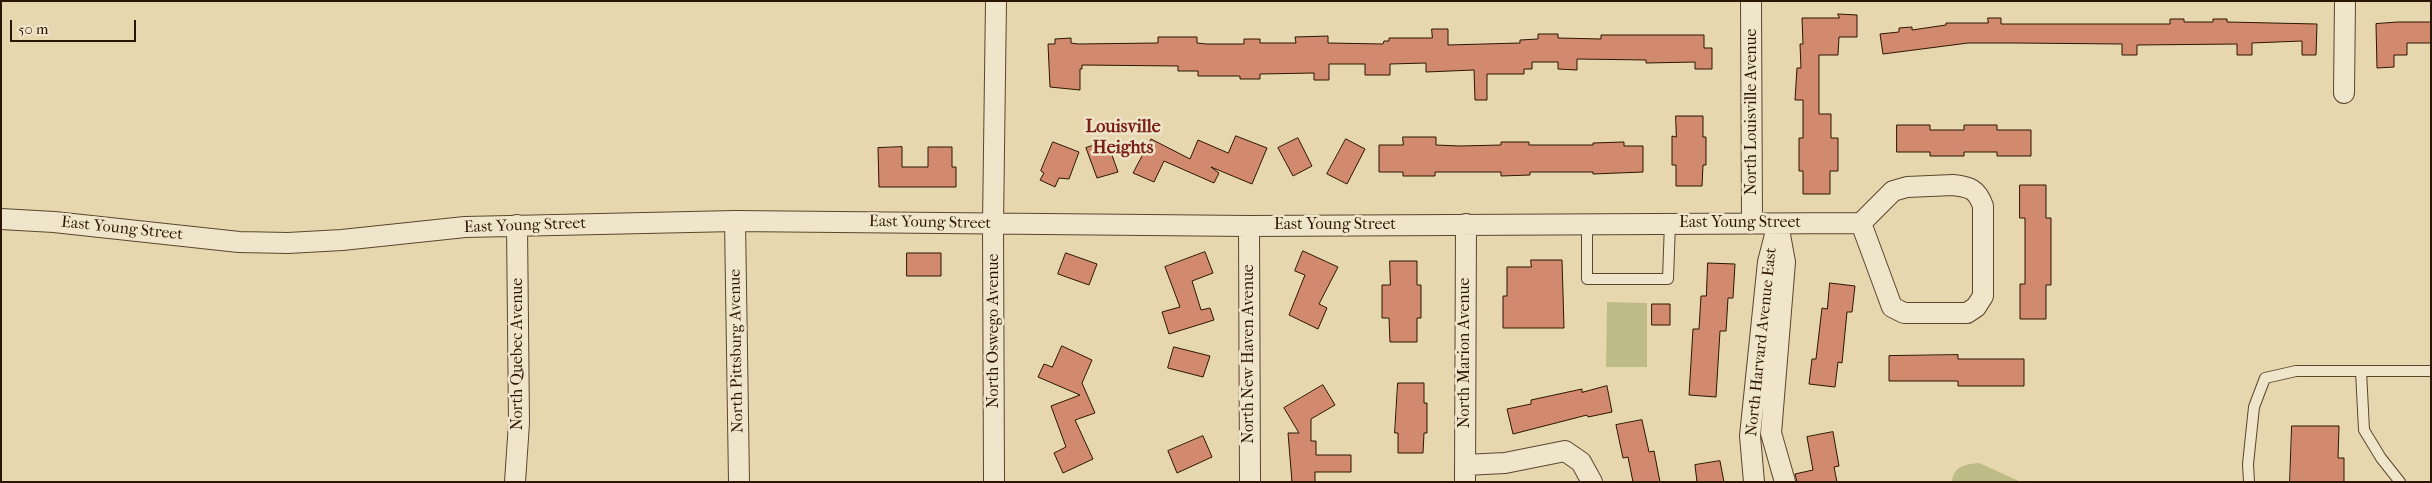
<!DOCTYPE html>
<html>
<head>
<meta charset="utf-8">
<style>
  body { margin:0 }
  #map { position:relative; width:2432px; height:483px; overflow:hidden; background:#e7d7af; font-family:"IM FELL French Canon",serif }
  canvas { display:block }
  .frame { position:absolute; inset:0; border:2px solid #2c1500; pointer-events:none }
  .scale { position:absolute; left:10px; top:20px; width:126px; height:22px; box-sizing:border-box; border:2px solid #2c1500; border-top:0; padding-left:6px; font-size:15px; line-height:18px; white-space:nowrap; color:#2c1500; -webkit-text-stroke:4px #efe5cb; paint-order:stroke }
</style>
</head>
<body>
<div id="map">
<canvas width="2432" height="483"></canvas>
<div class="frame"></div>
<div class="scale">50 m</div>
</div>
<script>
const context = document.querySelector('canvas').getContext('2d');
context.lineJoin = 'round';
function fill(path, color) { context.fillStyle = color; context.fill(path, 'evenodd'); }
function strokePath(path, color, width, dash) { context.strokeStyle = color; context.lineWidth = width; context.lineCap = dash ? 'butt' : 'round'; context.setLineDash(dash || []); context.stroke(path); }
function drawText(font, color, halo, rows, align = 'center') {
  context.font = font + ' "IM FELL French Canon",serif'; context.lineWidth = 5; context.setLineDash([]); context.textBaseline = 'middle'; context.strokeStyle = halo; context.fillStyle = color; for (const [text, x, y, turn = 0] of rows) {
    context.save(); context.translate(x, y); context.rotate((+turn || 0) * Math.PI / 180); context.textAlign = isNaN(turn) ? turn : align; if (halo) context.strokeText(text, 0, 0); context.fillText(text, 0, 0); context.restore();
  }
}
const green = new Path2D(`
  M1607 302 1647 303V367H1606Z
  M1979 463 2021 482H1952C1953 466 1966 464 1979 463Z`);
const building = new Path2D(`
  M1838 14 1857 15V37H1839L1838 55H1819V114H1831V138H1838V171H1830V194H1803V171H1799V138H1803V100H1795L1797 68H1801L1800 44H1803L1802 18H1839Z
  M1988 18H2001V24H2170V19H2184V22H2213V19H2227V22L2317 24 2316 55H2302V41L2252 43V55H2237V44L2137 45V55H2122V44L2016 43H1968L1883 54 1880 34 1899 32V28L1912 27V30L1946 25V23H1988Z
  M2398 22H2431V43H2407V55H2394V67L2377 68 2376 24Z
  M1432 29H1448V45L1520 43V40L1538 39V34H1558V38L1601 39V35H1704V48H1712V69H1695V62L1646 63V60L1577 59V70L1558 69V62H1532V69H1524V74H1487V100H1475L1474 70 1426 72V63L1390 64V75H1365V64H1329V80H1314V73L1260 74V79H1240V76H1198V71H1178V66L1082 65V69H1080V90L1050 87 1048 44H1055V39L1071 38V43L1078 44 1158 43V37H1197V43L1206 44H1244V39H1260V43H1296L1295 37 1328 36V43L1383 44 1384 41H1389V38H1432Z
  M1676 116H1703V137H1706V165H1703L1702 186H1676V165H1672V136L1676 137Z
  M1897 125H1930V130H1964V125H1997V130H2031V156H1997V152H1964V156H1930V152H1897Z
  M1236 136 1267 148 1252 184 1211 167 1219 173 1214 183 1164 161 1154 182 1133 173 1151 139 1190 159 1198 140 1228 153Z
  M1403 137H1436V145L1460 146 1501 145V142H1529V145H1593V143L1624 142V146H1643V172L1593 174V172H1530V175L1501 176V172H1435V176H1403V172H1379V145H1403Z
  M1298 138 1312 166 1293 176 1278 148Z
  M1346 139 1365 149 1347 184 1327 174Z
  M1107 141 1118 172 1097 178 1086 148Z
  M1053 142 1079 152 1069 179 1059 178 1055 187 1040 180 1044 173 1041 171Z
  M902 147V167H928V147H952V167H956V187H879L878 148Z
  M2020 185H2046V218H2051V285H2046V319H2020V284H2025V218H2020Z
  M1303 251 1338 267 1319 304 1327 308 1318 329 1289 315 1305 275 1295 271Z
  M1205 252 1213 273 1192 281 1201 310 1210 308 1214 320 1169 334 1162 312 1180 307 1165 267Z
  M907 253H941V276H907Z
  M1066 253 1097 264 1089 285 1058 274Z
  M1531 260H1562L1564 328H1503V296H1507V267H1531Z
  M1390 261H1417V285H1421V318H1417V342H1390L1389 318H1382V285H1390Z
  M1708 263 1735 264 1733 298H1728L1726 331H1720L1716 397 1689 395 1693 329H1699L1701 296H1706Z
  M1830 283 1855 286 1852 312H1847L1842 363 1838 362 1835 387 1809 384 1812 359H1816L1822 308 1827 309Z
  M1652 304H1670V325H1652Z
  M1062 346 1092 360 1082 383 1095 413 1075 420 1093 459 1063 473 1054 453 1066 447 1051 406 1080 395 1038 377 1044 364 1052 367Z
  M1174 347 1210 356 1203 377 1168 368Z
  M1958 355V359H2024V386H1958V381H1889V356Z
  M1398 383H1424V403H1427V433H1424L1423 453H1398V433H1395Z
  M1323 385 1335 405 1311 419V441H1316V455H1351V472H1315V482H1292L1288 433H1299L1284 408Z
  M1607 386 1612 412 1588 417 1587 415 1513 434 1507 409 1531 404V400L1582 389V392Z
  M1642 420 1649 452 1654 451 1660 482H1633L1628 457 1623 458 1616 425Z
  M2292 426H2339L2338 458H2344V482H2290Z
  M1833 432 1839 466 1834 467 1837 482H1797L1795 474 1813 470 1807 437Z
  M1203 436 1212 457 1177 473 1168 451Z
  M1720 461 1724 482H1697L1695 465Z`);
const lane = new Path2D(`
  M1587 222V279H1668L1670 223
  M2361 371 2364 430 2381 458 2400 482
  M2249 482 2248 464 2254 407 2265 378 2296 371H2431`);
const street = new Path2D(`
  M1751 1 1752 223
  M2344 93 2345 1
  M1953 185C1970 187 1977 189 1983 206V296L1976 307 1967 313H1904L1892 307 1861 223 1893 191 1907 187Z
  M1 219 54 222 239 242 288 243 342 240 465 227 735 221 1249 226 1861 223
  M735 221 739 482
  M1778 224 1785 262 1771 433 1785 482
  M1249 226 1250 482
  M1465 465 1505 463 1565 451 1581 462 1592 482
  M515 482 519 423 517 225
  M994 482 993 224 996 1
  M1465 482 1466 224
  M1754 482 1750 436 1768 262 1776 231`);
const streetNames = [
  ["North Louisville Avenue",1752,112,-90],
  ["East Young Street",930,223,1],
  ["East Young Street",1740,223],
  ["East Young Street",1335,225],
  ["East Young Street",525,226,-2],
  ["East Young Street",122,229,6],
  ["North Oswego Avenue",994,331,-90],
  ["North Harvard Avenue East",1762,342,-84],
  ["North Pittsburg Avenue",737,351,-91],
  ["North Marion Avenue",1465,353,-90],
  ["North Quebec Avenue",518,354,-90],
  ["North New Haven Avenue",1249,354,-90]
];
const neighbourhoodNames = [
  ["Louisville",1123,128],
  ["Heights",1123,149]
];
fill(green, '#bdbc86');
fill(building, '#d18a6e');
strokePath(building, '#2c1500', 1);
strokePath(lane, '#5b462c', 12);
strokePath(street, '#5b462c', 22);
strokePath(lane, '#efe5cb', 10);
strokePath(street, '#efe5cb', 20);
drawText('16px', '#2c1500', '#efe5cb', streetNames);
drawText('bold 18px', '#7a1f14', '#efe5cb', neighbourhoodNames);
</script>
</body>
</html>
